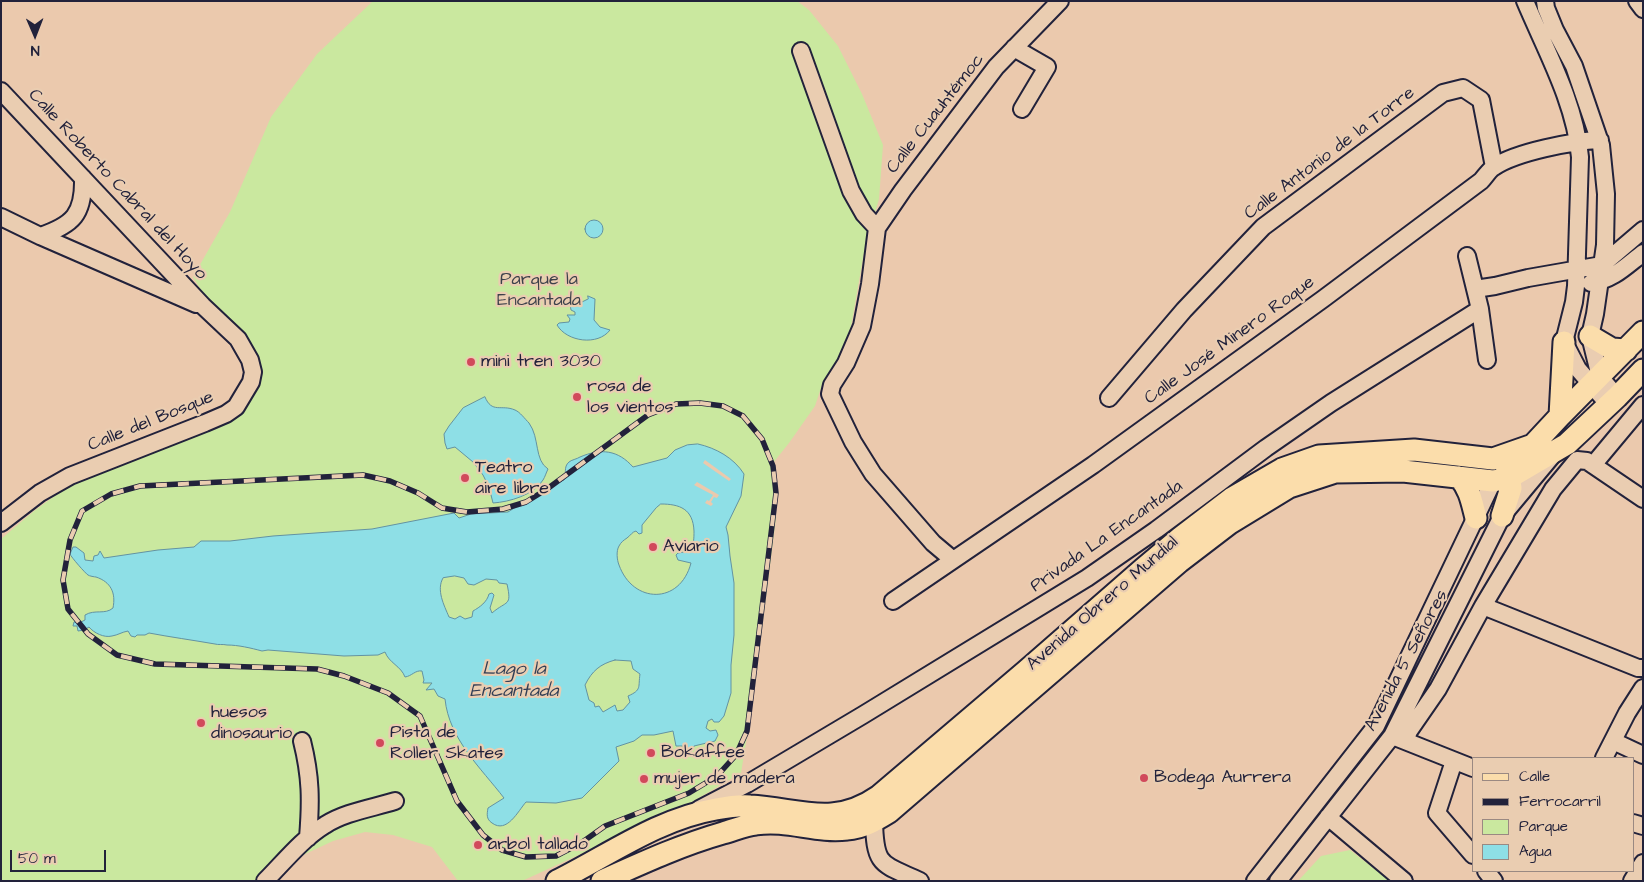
<!DOCTYPE html>
<html>
<head>
<meta charset="utf-8">
<style>
  body { margin:0 }
  #map { position:relative; width:1644px; height:882px; overflow:hidden; background:#ebc9ad; font-family:"Architects Daughter",sans-serif }
  canvas { display:block }
  .frame { position:absolute; inset:0; border:2px solid #22223b; pointer-events:none }
  .legend { position:absolute; left:1472px; top:757px; width:162px; height:115px; box-sizing:border-box; background:#eacdb1; border:1px solid #9a8982; margin:0; padding:6px 9px; list-style:none; font-size:15px; color:#22223b }
  .legend li { display:flex; align-items:center; gap:10px; height:25px }
  .legend b { width:25px; border:1px solid #9a8982 }
  .north { position:absolute; left:10px; top:10px; width:50px; height:50px; -webkit-text-stroke:4px #eacdb1; paint-order:stroke; rotate:179deg; font-size:14px; font-weight:700; line-height:20px; text-align:center; color:#22223b }
  .north::after { content:''; display:block; margin:auto; width:18px; height:22px; background:#22223b; clip-path:polygon(50% 0,100% 100%,50% 72%,0 100%) }
  .scale { position:absolute; left:10px; top:850px; width:96px; height:22px; box-sizing:border-box; border:2px solid #22223b; border-top:0; padding-left:6px; font-size:15px; line-height:18px; white-space:nowrap; color:#22223b; -webkit-text-stroke:4px #eacdb1; paint-order:stroke }
</style>
</head>
<body>
<div id="map">
<canvas width="1644" height="882"></canvas>
<div class="frame"></div>
<ul class="legend">
<li><b style="height:6px;background:#fbddab"></b>Calle</li>
<li><b style="height:6px;background:#22223b"></b>Ferrocarril</li>
<li><b style="height:14px;background:#cae89f"></b>Parque</li>
<li><b style="height:14px;background:#8edfe6"></b>Agua</li>
</ul>
<div class="north">N</div>
<div class="scale">50 m</div>
</div>
<script>
const context = document.querySelector('canvas').getContext('2d');
context.lineJoin = 'round';
function fill(path, color) { context.fillStyle = color; context.fill(path, 'evenodd'); }
function strokePath(path, color, width, dash) { context.strokeStyle = color; context.lineWidth = width; context.lineCap = dash ? 'butt' : 'round'; context.setLineDash(dash || []); context.stroke(path); }
function drawText(font, color, halo, rows, align = 'center') {
  context.font = font + ' "Architects Daughter",sans-serif'; context.lineWidth = 4.5; context.setLineDash([]); context.textBaseline = 'middle'; context.strokeStyle = halo; context.fillStyle = color; for (const [text, x, y, turn = 0] of rows) {
    context.save(); context.translate(x, y); context.rotate((+turn || 0) * Math.PI / 180); context.textAlign = isNaN(turn) ? turn : align; if (halo) context.strokeText(text, 0, 0); context.fillText(text, 0, 0); context.restore();
  }
}
const green = new Path2D(`
  M373 1H797L809 10 838 46 862 94 883 145 879 199 865 247 851 327 835 369 822 385 815 406 789 443 773 463 776 518 752 706 741 773 685 806 522 881H458L432 847 393 835 365 832 333 841 269 871 257 881H1V539L34 511 71 484 234 418C263 390 271 363 242 331 233 322 222 315 213 306 205 297 199 287 193 277L230 212 271 117 317 54Z
  M1350 850 1390 881H1298L1321 856Z`);
const water = new Path2D(`
  M585 229a9 9 0 1 1 18 0a9 9 0 1 1-18 0Z
  M588 296 595 299 594 320 600 327 610 330C598 346 567 342 557 325L559 323 569 322 570 319 567 315H575V312L571 310 570 304 578 300 582 302 588 299Z
  M485 397C492 414 501 404 515 410 520 412 525 419 529 423 540 438 534 460 548 469 546 473 545 477 543 480 534 495 509 502 493 503L489 487 483 475 473 462 455 447 447 449 445 443 444 434 449 426 463 408Z
  M698 444C716 448 734 458 744 474L741 496 726 527 728 535 730 556 734 583V635L731 665V693L724 716 719 722H714L712 719 708 721 706 728 710 731 716 730 718 735 715 741 694 746 690 754H684L683 746H676L673 731 654 735H642L634 741 616 747 619 761 582 798 556 803 526 802C518 811 507 834 492 823 486 819 487 814 488 808L504 798C481 768 449 739 445 699L438 696 434 689 426 690 432 683H423L424 680 422 671C415 670 412 676 405 677 401 666 389 663 385 652L378 655 344 656 268 650 262 651C251 648 238 645 227 645 223 644 218 645 215 644 192 640 170 637 149 633L145 635H137L135 637 131 636 128 631C122 632 118 635 112 636 104 638 94 633 89 627L84 630 78 631 77 626H73L74 622H81L85 620V615C95 609 105 615 113 608 116 593 111 582 96 577 95 577 89 576 88 575 86 574 71 557 70 554L73 547H76L84 553 85 560 93 561 94 556 98 555 100 551 104 558 158 550 194 547 201 541H230L273 536 372 529 454 513 459 518 471 514 508 512 550 485 564 480C567 474 563 467 569 462 571 460 577 459 580 457 601 448 618 450 633 467L667 458 675 450 687 445ZM661 504C680 504 693 509 694 531 694 538 694 545 690 551L678 553 676 555 678 560 691 563C680 605 633 604 619 565 617 560 616 551 619 546 621 542 624 540 627 538 631 535 632 532 636 531L639 534 642 533V525L656 508ZM455 576 464 578 468 584 474 585 486 579 497 580 499 583 507 584C512 607 507 600 492 613L490 608 494 595 492 593 489 594C487 602 480 607 473 611L472 617 465 619 460 616 455 619 449 617C444 605 436 590 443 578ZM615 660 631 661 633 669 640 674C638 687 642 690 628 696L630 702 623 710 617 711 615 705 603 712 599 706 595 707 594 703 589 700 585 685C592 671 600 664 615 660Z`);
const pier = new Path2D(`
  M705 460 731 479 729 481 703 463Z
  M697 482 719 495 717 498 714 497 711 502 713 504 711 506 705 503 707 500 709 501 713 495 694 485Z`);
const minor = new Path2D(`
  M1525 1C1546 51 1575 102 1580 157L1576 286 1574 302 1564 342 1578 369 1609 405
  M1545 1 1546 8 1555 30 1574 66 1601 145 1606 194 1605 245 1595 314 1590 336 1600 377 1617 397
  M1637 1 1643 9
  M1014 48 1047 67 1022 109
  M801 51 851 191 864 214 877 228 870 284 862 326 846 363 832 385 830 394 853 442 873 474 933 543 952 559
  M1 91 203 306 238 339 250 360 253 372 251 382 236 407 226 414 205 423 70 476 40 493 1 523
  M1 217 40 236 196 304
  M877 228 903 190 996 67 1060 1
  M40 236C73 225 84 214 83 178
  M1467 256 1480 309 1487 360
  M1591 283C1613 280 1626 266 1643 253
  M1475 289 1495 286 1528 278 1602 265 1643 230
  M1109 398 1184 310 1263 227 1443 93 1463 88 1481 100 1494 167
  M1593 465 1643 405
  M893 601 1093 465 1323 299 1481 181C1485 177 1489 170 1494 167 1516 152 1573 141 1600 140
  M1483 606 1638 668H1643
  M1395 737 1473 768
  M302 741C311 777 311 801 308 838
  M1405 741 1409 731 1438 689 1483 606 1553 489 1577 460 1587 461 1643 499
  M1613 741 1643 755
  M1604 758 1627 713 1643 688
  M1454 761 1437 813 1473 855
  M699 809 747 784 863 715 1087 578 1156 530 1266 448 1331 403 1480 309
  M1328 817 1404 881
  M874 821C875 867 881 863 920 881
  M1633 823 1643 826
  M1486 871 1494 881
  M265 881C284 862 302 839 325 825 345 812 373 808 395 801
  M1255 881 1376 726 1493 481
  M1278 881 1392 736 1502 516 1552 456
  M1632 881 1643 863`);
const major = new Path2D(`
  M1590 336 1612 349 1626 350
  M1560 416 1564 342
  M1459 477C1470 489 1472 503 1476 518
  M1502 516 1511 488 1508 468 1506 466
  M557 881C609 855 658 819 716 809 727 807 739 805 750 806 800 809 833 828 879 796L1026 671 1143 569 1181 537 1232 498 1282 469 1319 456 1414 450 1493 459 1533 445 1560 416 1643 332
  M602 881C642 863 681 845 723 833 734 830 745 825 756 824 787 819 817 833 847 829 863 828 876 820 889 812L1179 562 1230 523 1289 487 1335 472 1403 471 1493 481 1509 478 1567 444 1617 397 1643 370`);
const rail = new Path2D(`
  M700 403 723 406 743 416 762 439 773 466 776 493 747 731 736 755 717 776 689 793 605 826 581 843 556 856 526 857 502 850 483 835 457 801 420 716 388 693 344 676 317 669 155 664 117 655 88 634 68 609 63 580 70 540 82 511 111 494 140 486 363 475 390 481 418 493 442 508 467 512 503 509 526 502 547 489 648 415 676 404Z`);
const markers = [
  [471,362,5,"#d1495b"],
  [577,397,5,"#d1495b"],
  [465,478,5,"#d1495b"],
  [653,547,5,"#d1495b"],
  [201,723,5,"#d1495b"],
  [380,743,5,"#d1495b"],
  [651,753,5,"#d1495b"],
  [1144,778,5,"#d1495b"],
  [644,779,5,"#d1495b"],
  [478,845,5,"#d1495b"]
];
const streetNames = [
  ["Calle Cuauhtémoc",936,114,-52],
  ["Calle Antonio de la Torre",1330,154,-37],
  ["Calle Roberto Cabral del Hoyo",117,185,47],
  ["Calle José Minero Roque",1230,341,-36],
  ["Calle del Bosque",151,422,-22],
  ["Privada La Encantada",1107,537,-35],
  ["Avenida Obrero Mundial",1103,604,-41],
  ["Avenida 5 Señores",1407,661,-62]
];
const parkNames = [
  ["Parque la",539,280],
  ["Encantada",539,301]
];
const poiNames = [
  ["mini tren 3030",481,362],
  ["rosa de",587,387],
  ["los vientos",587,408],
  ["Teatro",475,468],
  ["aire libre",475,489],
  ["Aviario",663,547],
  ["huesos",211,713],
  ["dinosaurio",211,734],
  ["Pista de",390,733],
  ["Roller Skates",390,754],
  ["Bokaffee",661,753],
  ["Bodega Aurrera",1154,778],
  ["mujer de madera",654,779],
  ["arbol tallado",488,845]
];
const waterNames = [
  ["Lago la",514,670],
  ["Encantada",514,692]
];
fill(green, '#cae89f');
fill(water, '#8edfe6');
strokePath(water, '#6393a2', 1);
fill(pier, '#ebc9ad');
strokePath(minor, '#22223b', 20);
strokePath(major, '#22223b', 25);
strokePath(minor, '#eacdb1', 16);
strokePath(major, '#fbddab', 21);
strokePath(rail, '#22223b', 5.5);
strokePath(rail, '#eacdb1', 4, [11]);
for (const [x, y, r, color] of markers) { const dot = new Path2D(); dot.arc(x, y, r, 0, 2 * Math.PI); context.fillStyle = color; context.fill(dot); strokePath(dot, '#eacdb1', 2); }
drawText('18px', '#22223b', '#eacdb1', streetNames);
drawText('18px', '#3b404a', '#eacdb1', parkNames);
drawText('18px', '#22223b', '#eacdb1', poiNames, 'left');
drawText('italic 19px', '#323e55', '#eacdb1', waterNames);
</script>
</body>
</html>
